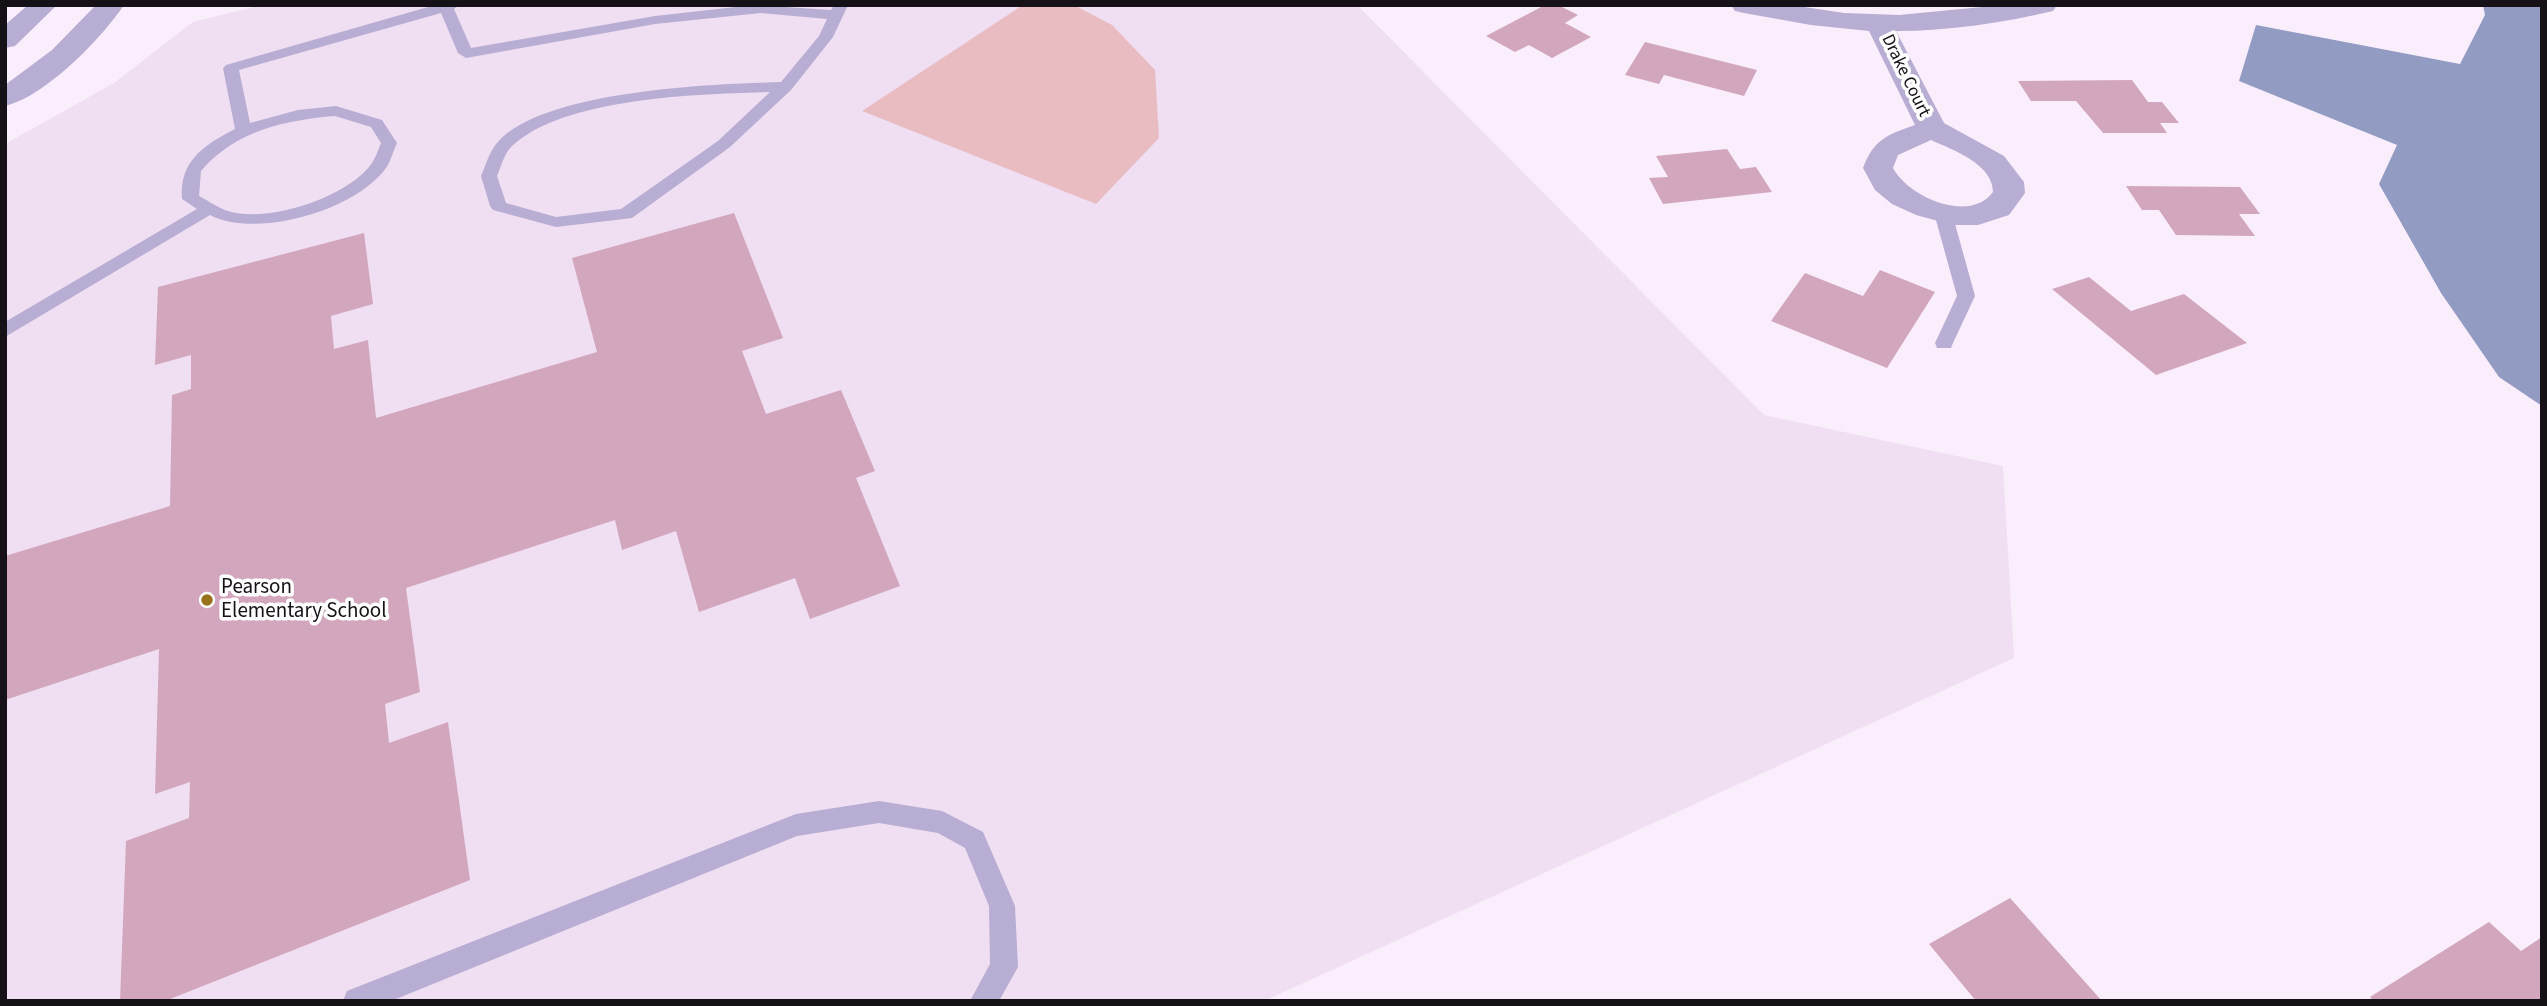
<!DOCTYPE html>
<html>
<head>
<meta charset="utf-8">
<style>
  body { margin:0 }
  #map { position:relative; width:2547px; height:1006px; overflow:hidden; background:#faedfc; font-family:"Source Sans 3",sans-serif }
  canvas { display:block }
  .frame { position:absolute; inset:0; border:7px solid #151116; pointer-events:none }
</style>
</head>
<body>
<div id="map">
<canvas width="2547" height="1006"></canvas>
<div class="frame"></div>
</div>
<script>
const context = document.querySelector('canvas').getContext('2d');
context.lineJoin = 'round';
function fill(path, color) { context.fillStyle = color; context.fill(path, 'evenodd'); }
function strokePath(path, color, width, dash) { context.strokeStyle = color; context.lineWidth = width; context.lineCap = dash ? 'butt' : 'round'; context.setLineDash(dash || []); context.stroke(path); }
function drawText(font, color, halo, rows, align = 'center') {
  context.font = font + ' "Source Sans 3",sans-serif'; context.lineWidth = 7; context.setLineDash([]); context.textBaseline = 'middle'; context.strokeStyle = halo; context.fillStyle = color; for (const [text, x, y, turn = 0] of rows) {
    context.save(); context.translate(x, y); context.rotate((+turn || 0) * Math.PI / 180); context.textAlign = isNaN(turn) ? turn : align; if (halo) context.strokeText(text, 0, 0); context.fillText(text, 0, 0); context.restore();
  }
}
const built = new Path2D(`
  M262 5H1357L1764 415 2003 466 2014 658 1264 1001H5V144L114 83 193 22Z`);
const green = new Path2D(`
  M1023 5H1074L1112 25 1155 70 1159 138 1096 204 862 111Z`);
const water = new Path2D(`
  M2483 5H2542V406L2499 377 2441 293 2379 184 2397 145 2239 81 2256 25 2460 64 2485 15Z`);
const building = new Path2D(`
  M1545 5H1558L1578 15 1565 23 1591 37 1552 58 1529 45 1515 52 1486 36Z
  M1645 42 1757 70 1744 96 1664 75 1659 84 1625 75Z
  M2132 80 2148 102H2162L2179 123H2160L2167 133H2103L2076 101H2031L2018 81Z
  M1727 149 1740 169 1756 167 1772 192 1663 204 1649 178 1668 177 1656 156Z
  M2126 186 2240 187 2260 214H2239L2255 236 2176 235 2159 210H2142Z
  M734 213 783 338 742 351 766 414 841 390 875 471 856 478 900 586 810 619 795 578 699 612 676 531 622 550 615 520 406 588 420 692 385 704 389 743 448 722 470 880 165 1001H120L126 841 189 818 190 782 155 794 159 649 5 700V556L170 506 172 395 191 389V355L155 365 158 287 364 233 373 304 331 316 334 349 368 340 376 418 597 352 572 258Z
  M1880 270 1935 292 1887 368 1771 321 1805 273 1863 296Z
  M2089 277 2131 311 2184 294 2247 343 2156 375 2052 289Z
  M2010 898 2102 1001H1976L1929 944Z
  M2489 922 2521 951 2542 937V1001H2374L2370 997Z`);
const lane = new Path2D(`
  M435 5H459L454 9 471 48 655 16 754 5 831 10 834 5H848L833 37 791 90 730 147 632 218 556 227 493 210 490 206 481 176C486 165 489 152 497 143 542 90 714 84 781 82L819 36 827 19 761 13 655 24 466 58 458 53 441 13 239 70 250 123 298 110 336 106 382 120 397 143C393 151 391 161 386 168 355 211 256 239 210 215L5 337V322L197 209 182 199C179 161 204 145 235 129L223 68 226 65ZM770 92 718 141 621 209 556 217 506 203 497 176C501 167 504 154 511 147 563 97 701 94 770 92ZM335 116 371 127 381 143C378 150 376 157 372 163 349 197 267 224 228 211 218 208 209 201 199 196L201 171C235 131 285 120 335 116Z
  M1943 208 1952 213 1975 296 1953 343 1951 348H1937L1935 343 1957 296 1934 213Z
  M879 801 942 811 983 832 1015 906 1018 967 999 1001H970L990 964 989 906 965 848 938 833 879 823 797 836 391 1001H343L347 991 796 814Z`);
const street = new Path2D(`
  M28 5H57L15 46 5 48V25Z
  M96 5H124C101 39 46 96 5 106V85L52 50Z
  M1731 5H1791L1844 13 1899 15 2003 5H2057L2053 11C2002 23 1949 31 1896 31L1944 123 2004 156 2024 182 2025 193 2009 215 1978 225H1953L1916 215 1892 204 1875 190 1863 168C1874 139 1887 135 1915 125L1869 31 1811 25 1744 13 1735 11ZM1931 140C1953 150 1993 164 1993 192 1970 224 1908 197 1893 168L1898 155Z`);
const markers = [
  [207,600,7,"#98721d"]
];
const farStreetnames = [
  ["Drake Court",1905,76,64]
];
const poiNames = [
  ["Pearson",221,588],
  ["Elementary School",221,612]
];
fill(built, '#f0def2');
fill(green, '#e9bcc2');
fill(water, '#929bc2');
fill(building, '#d2a7bd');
fill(lane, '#b8add2');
fill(street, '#b8add2');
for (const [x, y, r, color] of markers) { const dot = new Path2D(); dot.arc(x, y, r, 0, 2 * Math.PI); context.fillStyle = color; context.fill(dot); strokePath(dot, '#fff', 2.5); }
drawText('18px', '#151116', '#fff', farStreetnames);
drawText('21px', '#151116', '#fff', poiNames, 'left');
</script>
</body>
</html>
